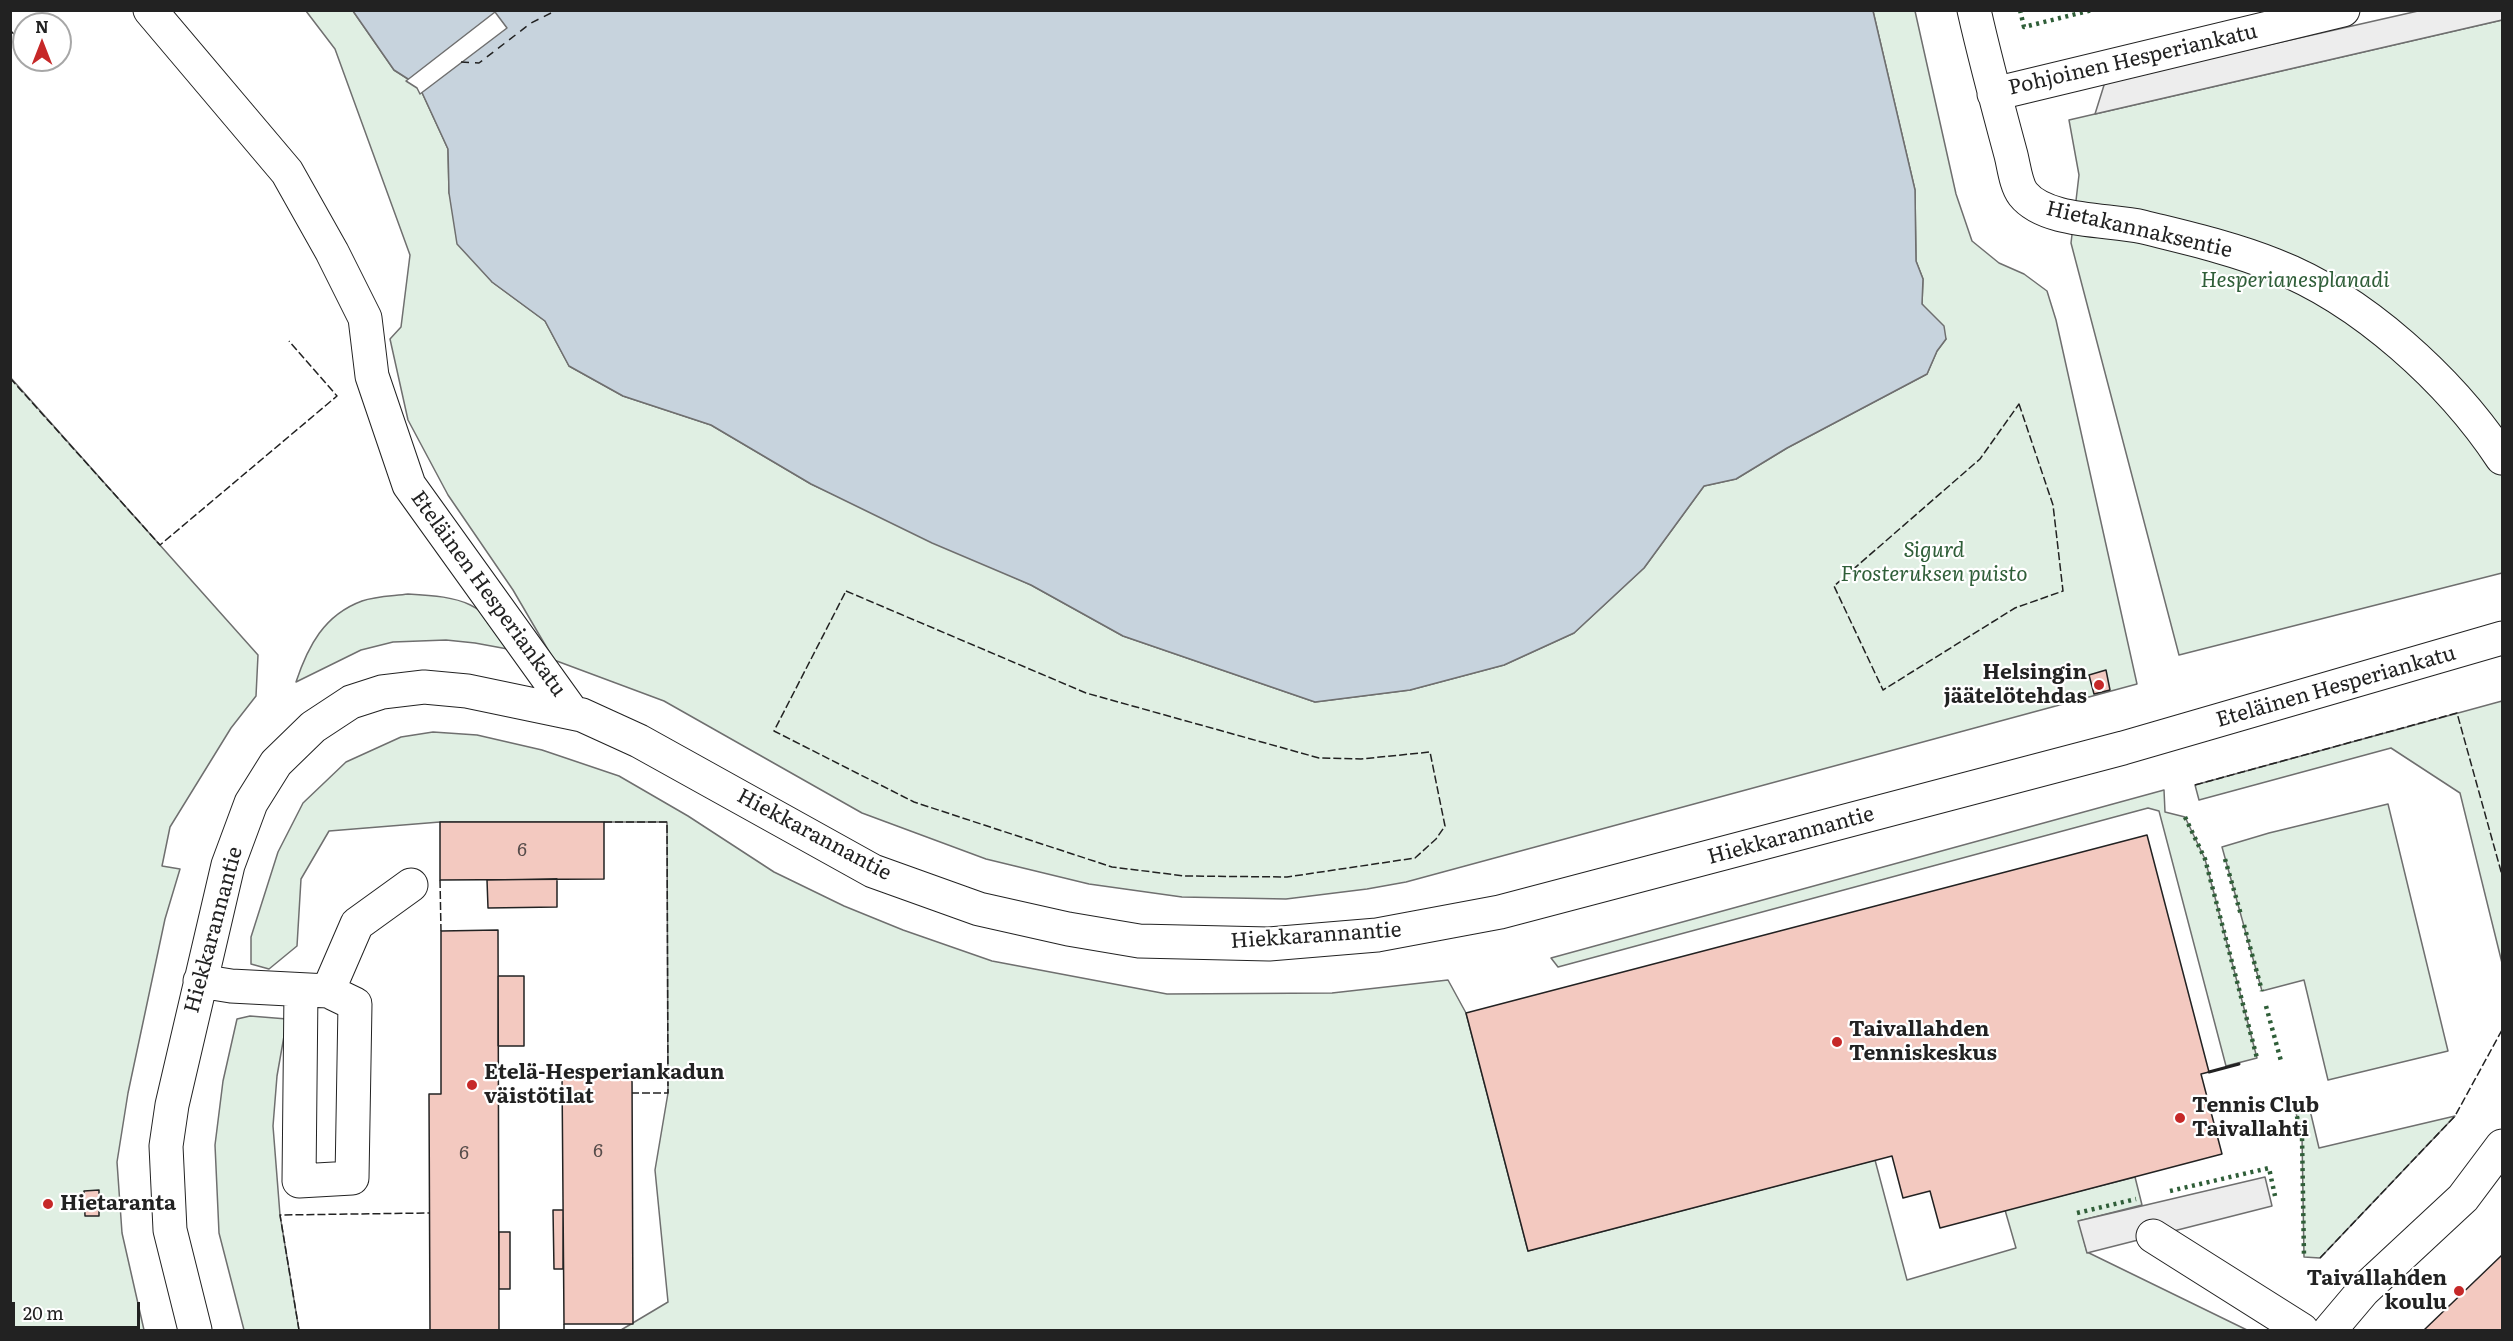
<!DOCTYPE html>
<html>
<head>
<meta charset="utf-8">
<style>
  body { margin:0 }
  #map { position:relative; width:2513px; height:1341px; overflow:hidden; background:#fff; font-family:Literata,serif }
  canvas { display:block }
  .frame { position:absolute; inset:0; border:12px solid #222; pointer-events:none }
  .north { position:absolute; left:12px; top:12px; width:60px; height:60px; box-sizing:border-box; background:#fff; border:2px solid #a7a7a7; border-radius:50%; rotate:0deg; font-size:16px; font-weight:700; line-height:24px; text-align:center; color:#222 }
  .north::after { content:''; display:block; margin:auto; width:21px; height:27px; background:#c62828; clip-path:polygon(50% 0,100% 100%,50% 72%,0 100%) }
  .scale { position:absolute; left:12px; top:1302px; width:128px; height:27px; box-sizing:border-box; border:3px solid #222; border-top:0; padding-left:8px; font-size:18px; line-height:21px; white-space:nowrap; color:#222; -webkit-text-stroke:4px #fff; paint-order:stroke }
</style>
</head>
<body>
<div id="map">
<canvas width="2513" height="1341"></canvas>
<div class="frame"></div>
<div class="north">N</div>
<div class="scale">20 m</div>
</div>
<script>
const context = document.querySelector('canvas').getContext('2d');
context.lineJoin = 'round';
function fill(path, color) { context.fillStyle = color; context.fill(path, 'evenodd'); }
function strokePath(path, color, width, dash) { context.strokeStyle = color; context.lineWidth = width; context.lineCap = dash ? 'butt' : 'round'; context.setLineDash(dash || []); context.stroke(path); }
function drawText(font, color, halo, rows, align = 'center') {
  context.font = font + ' Literata,serif'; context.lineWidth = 4.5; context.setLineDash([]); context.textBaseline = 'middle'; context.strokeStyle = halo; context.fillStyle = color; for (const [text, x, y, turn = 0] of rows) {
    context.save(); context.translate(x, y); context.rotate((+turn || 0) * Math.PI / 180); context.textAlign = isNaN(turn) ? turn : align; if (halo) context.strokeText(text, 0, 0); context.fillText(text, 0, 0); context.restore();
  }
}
const green = new Path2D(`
  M306 11H353L394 70 419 86 448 149 449 193 492 282 545 321 569 366 623 396 711 425 811 484 1031 585 1123 636 1315 702 1410 690 1504 665 1574 633 1644 568 1704 486 1736 479 1787 448 1927 374 1937 351 1946 339 1922 304 1923 279 1916 261 1915 190 1873 11H1915L1956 194 1972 241 1999 263 2024 274 2047 291 2056 320 2137 684 1406 882 1367 889 1286 899 1182 897 1089 884 986 859 862 813 664 701 554 660 513 590 448 495 408 420 390 339 401 327 410 255 335 49Z
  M2502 20V573L2179 655 2071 243 2079 175 2069 120Z
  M10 377 258 655 256 696 231 728 170 827 162 866 180 869 165 919 128 1093 117 1162 122 1233 144 1330H11Z
  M408 594C463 597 483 601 513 650L475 643 446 640 393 642 361 650 296 682C308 646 324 615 362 601 376 596 394 596 408 594Z
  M2502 701V963L2460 793 2391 748 2199 800 2195 785Z
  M433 732 477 735 542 750 619 776 688 816 774 872 844 906 903 930 992 961 1167 994 1332 993 1448 980 1466 1013 1528 1251 1875 1160 1907 1280 2016 1248 2005 1210 2135 1177 2142 1205 2079 1221 2087 1252 2247 1330H621L668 1302 655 1170 668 1093 667 822H440L329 831 301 879 297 946 269 969 251 964V937L278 852 303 803 346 762 401 737Z
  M2164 790 2165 812 2185 817 2205 859 2257 1058 2226 1066 2159 811 2148 808 1558 967 1551 958Z
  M2388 804 2448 1051 2328 1080 2304 980 2262 991 2222 847 2269 833Z
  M250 1016 287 1019 277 1076 273 1126 280 1215 299 1330H244L219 1233 215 1145 223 1081 237 1019Z
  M2309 1106 2319 1148 2455 1116 2320 1258 2304 1257 2302 1136 2295 1109Z`);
const parking = new Path2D(`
  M2418 11H2502V20L2095 114 2105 82Z
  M2265 1177 2272 1206 2087 1253 2078 1221Z`);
const water = new Path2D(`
  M353 11H1873L1915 190 1916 261 1923 279 1922 304 1944 326 1946 339 1937 351 1927 374 1787 448 1736 479 1704 486 1644 568 1574 633 1504 665 1410 690 1315 702 1123 636 1031 585 932 543 811 484 711 425 623 396 569 366 545 321 492 282 457 244 449 193 448 149 419 86 394 70Z`);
const pier = new Path2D(`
  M495 12 507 28 420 94 417 88 406 81Z`);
const ferry = new Path2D(`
  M461 62 479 63 531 23 557 10`);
const building = new Path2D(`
  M2106 670 2110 690 2094 694 2089 675Z
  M440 822H604V879L440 880Z
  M2147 835 2209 1072 2201 1074 2222 1154 1940 1228 1930 1191 1903 1198 1892 1156 1528 1251 1466 1013Z
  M557 879V907L488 908 487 880Z
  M498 930 499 1330H430L429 1094H441V931Z
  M498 976H524V1046H498Z
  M632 1073 633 1324H564L562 1074Z
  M99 1190V1216H85L84 1191Z
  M553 1210H563V1269H554Z
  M499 1232H510V1289H499Z
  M2502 1255V1330H2424Z`);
const minor = new Path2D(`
  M150 10 287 172 332 252 365 318 372 376 409 485 572 712
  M1974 10C1985 59 1998 107 2011 155 2014 167 2016 185 2023 194 2046 223 2109 219 2143 227 2187 238 2232 248 2274 265 2362 299 2451 381 2502 458
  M1994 94 2343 10
  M200 981 231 986 328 991 355 1004 352 1178 299 1181 301 990
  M328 991 357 924 411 885
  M2153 1236 2302 1330
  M195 1330 170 1230 166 1146 172 1105 228 865 251 803 276 763 313 727 351 702 382 692 424 687 467 691 582 715 639 741 873 871 979 909 1068 929 1139 941 1269 944 1377 935 1500 912 2123 748 2502 638
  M2330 1330 2363 1291 2463 1198 2502 1146`);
const hedge = new Path2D(`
  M2020 10 2024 27 2092 10
  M2185 817 2205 859 2257 1058
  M2225 859 2241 915
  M2244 925 2262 991
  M2266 1006 2281 1061
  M2295 1109 2302 1136 2304 1257
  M2170 1191 2269 1168 2275 1196
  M2077 1213 2136 1199`);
const fence = new Path2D(`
  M10 30 24 45
  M10 378 160 545 337 396 289 341
  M2019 404 2053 505 2063 591 2015 608 1883 690 1834 586 1980 459Z
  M846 591 1086 693 1319 758 1361 759 1430 752 1445 826 1436 839 1415 858 1287 877 1185 876 1112 867 914 802 774 731Z
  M2195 785 2457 713 2502 875
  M604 822H667L668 1093H632
  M440 880 441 931
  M2320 1258 2455 1116 2502 1030
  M564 1324V1330
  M299 1330 280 1215 430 1213`);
const wall = new Path2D(`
  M2209 1072 2239 1064`);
const markers = [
  [2099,685,6,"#c62828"],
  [1837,1042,6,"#c62828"],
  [472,1085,6,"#c62828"],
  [2180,1118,6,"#c62828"],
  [48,1204,6,"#c62828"],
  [2459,1291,6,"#c62828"]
];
const numberNames = [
  ["6",522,851],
  ["6",598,1152],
  ["6",464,1154]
];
const streetNames = [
  ["Pohjoinen Hesperiankatu",2133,60,-13],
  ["Hietakannaksentie",2139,230,13],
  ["Eteläinen Hesperiankatu",488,594,54],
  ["Eteläinen Hesperiankatu",2336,687,-16],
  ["Hiekkarannantie",814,835,28],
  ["Hiekkarannantie",1791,836,-15],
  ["Hiekkarannantie",214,930,-75],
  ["Hiekkarannantie",1316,936,-4]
];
const parkNames = [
  ["Hesperianesplanadi",2295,281],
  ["Sigurd",1934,551],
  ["Frosteruksen puisto",1934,575]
];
const poiNames = [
  ["Helsingin",2087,673,"right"],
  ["jäätelötehdas",2087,697,"right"],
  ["Taivallahden",1849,1030],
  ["Tenniskeskus",1849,1054],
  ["Etelä-Hesperiankadun",484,1073],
  ["väistötilat",484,1097],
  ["Tennis Club",2192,1106],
  ["Taivallahti",2192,1130],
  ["Hietaranta",60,1204],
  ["Taivallahden",2447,1279,"right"],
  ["koulu",2447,1303,"right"]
];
fill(green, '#e0efe3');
strokePath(green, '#6f6f6f', 1.5);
fill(parking, '#ededed');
strokePath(parking, '#6f6f6f', 1.5);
fill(water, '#c7d3dd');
strokePath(water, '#6f6f6f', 1.5);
fill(pier, '#fff');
strokePath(pier, '#6f6f6f', 1.5);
strokePath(ferry, '#222', 1.5, [8, 6]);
fill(building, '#f3c9c0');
strokePath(building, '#222', 1.5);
strokePath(minor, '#222', 35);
strokePath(minor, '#fff', 33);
strokePath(hedge, '#2f5e38', 4.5, [3, 4.5]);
strokePath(fence, '#222', 1.5, [8, 3]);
strokePath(wall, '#222', 3);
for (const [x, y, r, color] of markers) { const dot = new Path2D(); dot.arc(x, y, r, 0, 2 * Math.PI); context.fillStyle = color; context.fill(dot); strokePath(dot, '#fff', 2); }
drawText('18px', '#564c4a', null, numberNames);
drawText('21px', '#222', '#fff', streetNames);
drawText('italic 21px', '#2f5e38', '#fff', parkNames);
drawText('bold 21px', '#222', '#fff', poiNames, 'left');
</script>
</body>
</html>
